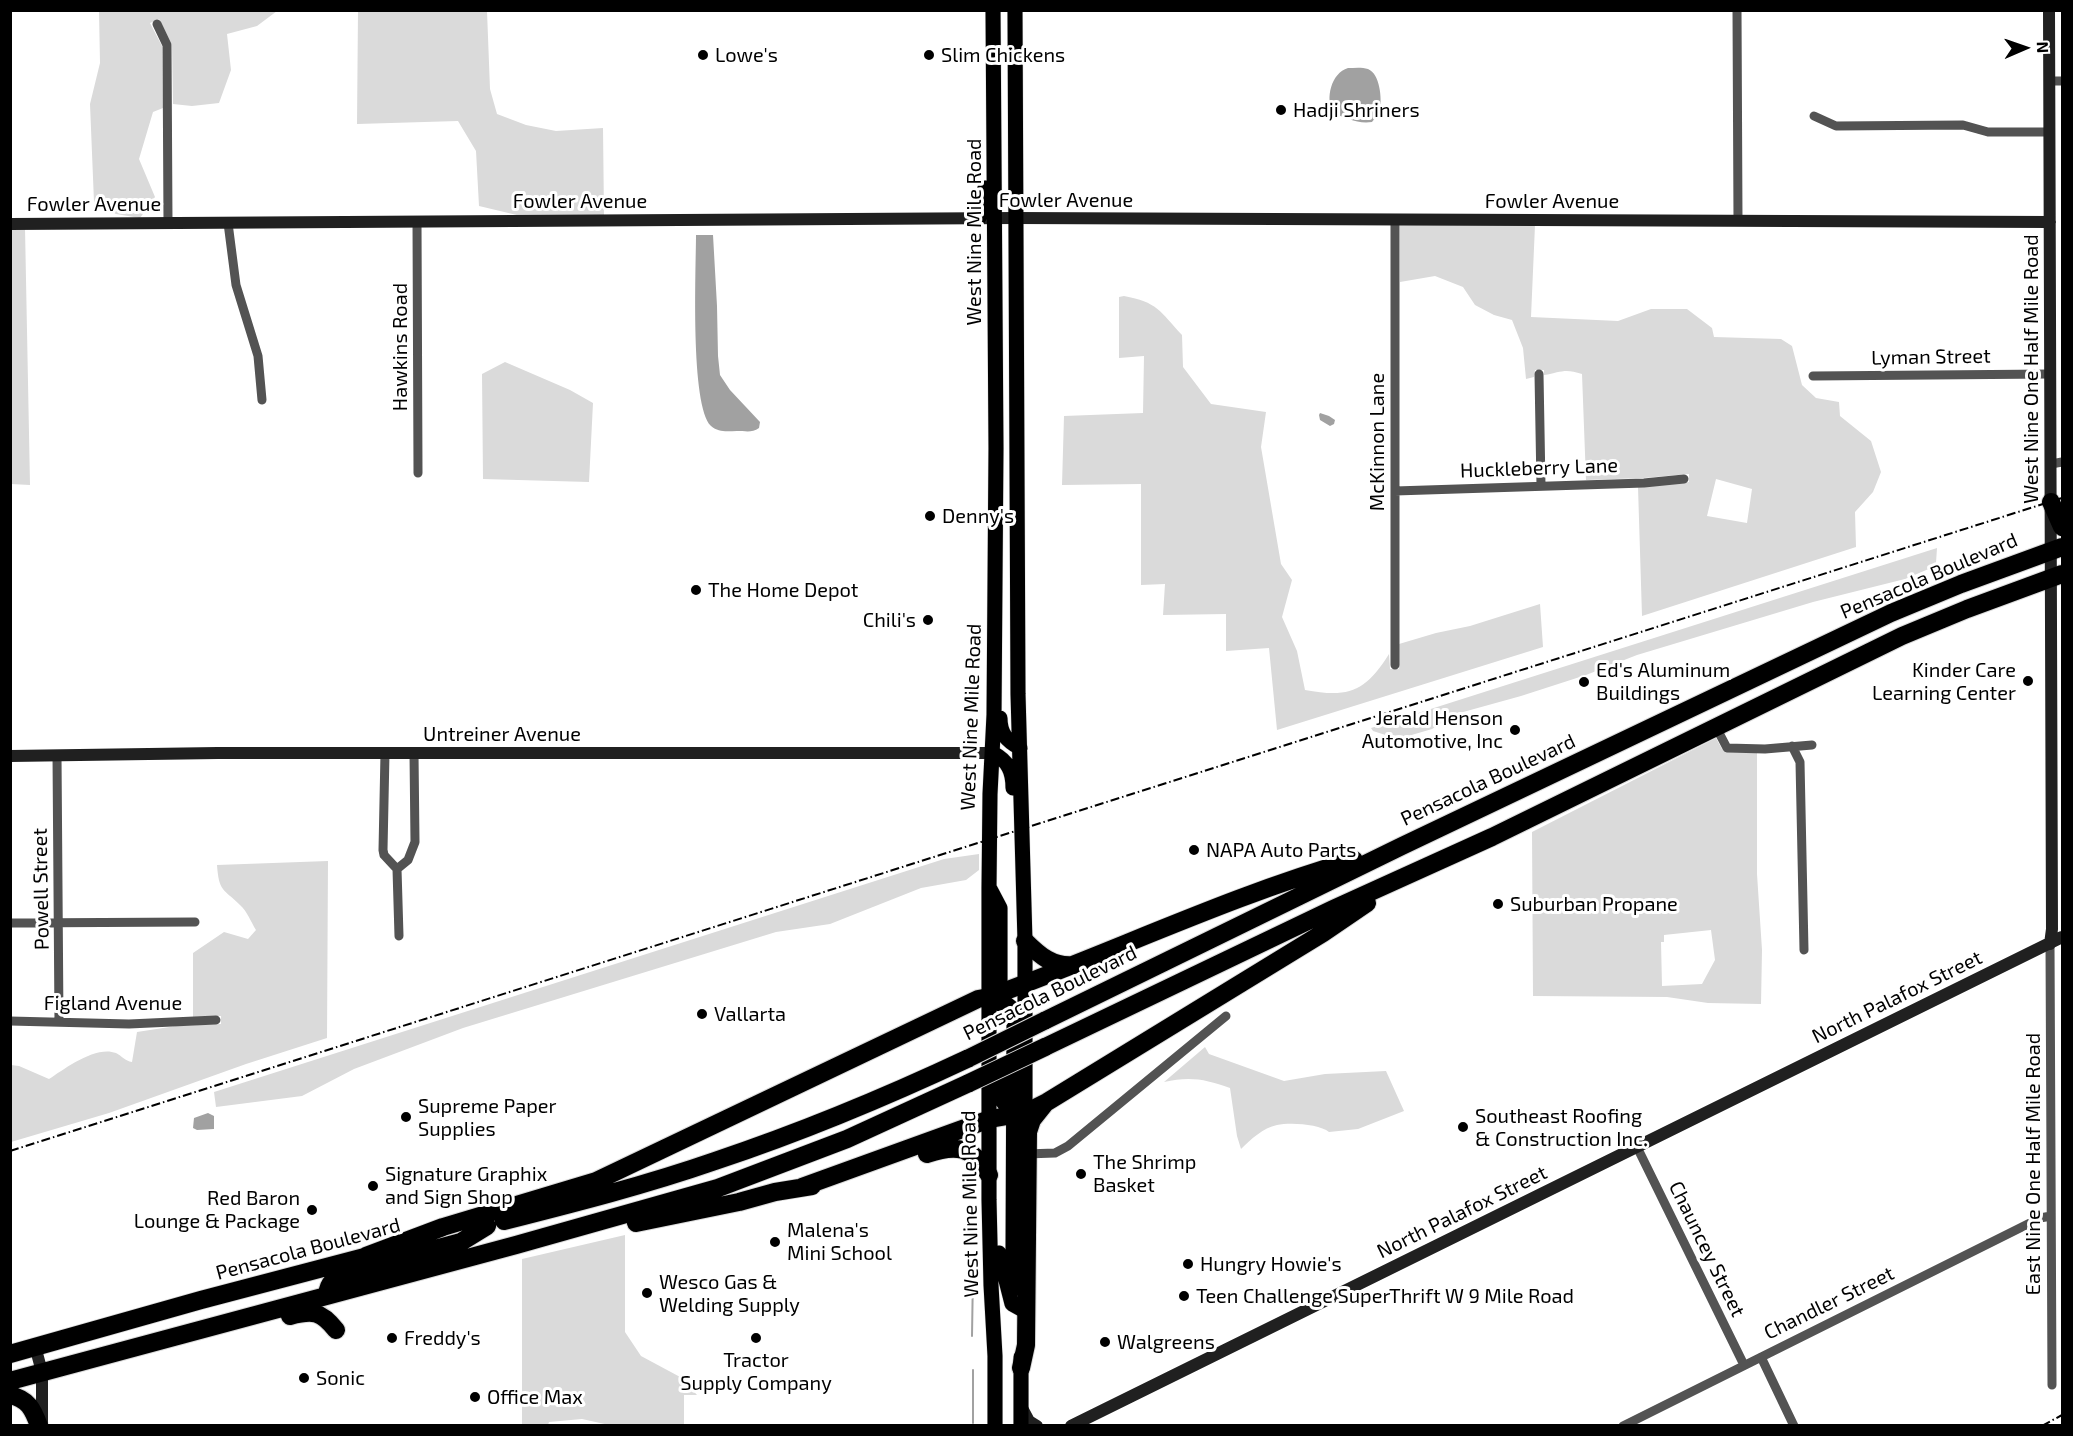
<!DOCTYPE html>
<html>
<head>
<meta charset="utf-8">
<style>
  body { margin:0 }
  #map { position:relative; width:2073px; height:1436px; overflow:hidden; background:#fff; font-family:"Exo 2",sans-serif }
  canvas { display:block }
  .frame { position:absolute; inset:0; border:12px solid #000; pointer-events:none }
  .north { position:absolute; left:1995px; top:18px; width:60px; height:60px; -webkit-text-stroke:4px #fff; paint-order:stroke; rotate:88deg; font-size:16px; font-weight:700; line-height:24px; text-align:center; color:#000 }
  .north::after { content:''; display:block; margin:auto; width:21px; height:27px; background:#000; clip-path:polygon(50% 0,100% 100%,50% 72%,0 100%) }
</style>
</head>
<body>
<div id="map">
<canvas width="2073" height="1436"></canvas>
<div class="frame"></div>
<div class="north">N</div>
</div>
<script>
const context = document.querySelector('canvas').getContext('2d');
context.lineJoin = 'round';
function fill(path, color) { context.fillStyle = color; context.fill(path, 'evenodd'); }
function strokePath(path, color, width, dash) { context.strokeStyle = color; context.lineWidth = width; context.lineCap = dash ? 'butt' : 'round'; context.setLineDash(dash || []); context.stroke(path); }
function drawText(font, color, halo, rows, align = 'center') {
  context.font = font + ' "Exo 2",sans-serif'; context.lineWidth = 6; context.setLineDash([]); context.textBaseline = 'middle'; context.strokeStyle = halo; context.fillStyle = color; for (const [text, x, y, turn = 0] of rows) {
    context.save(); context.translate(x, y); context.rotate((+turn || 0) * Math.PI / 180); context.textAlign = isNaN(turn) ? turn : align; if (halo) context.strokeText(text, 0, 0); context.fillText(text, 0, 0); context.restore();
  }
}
const green = new Path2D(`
  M99 11H277L257 26 227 34 231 70 219 103 192 106 173 104 172 45 159 19 150 23 162 46 163 108 153 112 139 159 155 197 140 218 116 214 94 202 90 104 100 63Z
  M358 11H487L490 89 497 114 526 125 556 131 603 128 604 216H521L479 206 476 151 458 121 357 124Z
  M1400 224 1535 225 1531 317 1618 321 1651 309H1687L1712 328 1714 337 1781 339 1792 346 1802 385 1816 398 1839 402 1840 416 1871 441 1881 472 1873 492 1855 512 1856 547 1642 616 1638 487 1689 482V474L1644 478 1586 480 1582 374C1565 368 1561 372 1544 375V370H1535L1534 377 1526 379 1523 348 1512 320 1494 315 1475 305 1463 287 1435 276 1400 282ZM1716 479 1752 489 1747 523 1707 516Z
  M25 228 30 485 11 484 10 229Z
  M1124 296C1157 302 1160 311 1182 335L1183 367 1211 404 1266 412 1261 447 1281 564 1292 580 1282 617 1297 651 1305 690C1349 698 1365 692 1389 654L1390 669H1399V644L1436 633 1470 626 1540 604 1543 647 1277 730 1269 648 1226 651V614L1163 615 1165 584 1141 585V484L1062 485 1064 416 1143 413 1144 356 1119 358V297Z
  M505 362 570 390 593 403 589 482 483 479 482 374Z
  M1937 548 1936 563 1931 568 1905 579 1813 602 1637 655 1586 675 1521 696 1456 714 1432 729 1398 739 1373 731 1371 728Z
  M1716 738 1722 749 1727 752 1757 753V874L1762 950 1761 1004 1708 1003 1667 997 1533 996 1532 832ZM1711 930 1715 960 1702 984 1662 986 1661 942H1664V935Z
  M979 854V870L966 880 921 888 830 924 776 932 463 1028 354 1069 302 1096 216 1107 214 1092 944 859Z
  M328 861 327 1038 246 1064 109 1113 11 1142V1065L19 1066 49 1079C64 1069 96 1045 116 1053 122 1056 125 1061 132 1062L137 1032 176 1026 221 1024V1016L193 1017V953L224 932 248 939 256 930C251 922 247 911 240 905 223 888 219 892 217 865Z
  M1205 1047 1209 1054 1284 1081 1325 1074 1386 1071 1404 1111 1358 1129 1329 1132C1320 1124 1290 1122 1277 1125 1263 1128 1251 1139 1241 1149L1237 1136 1230 1088C1206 1079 1189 1076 1164 1082Z
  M625 1235V1332L641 1356 682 1378 697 1395H684V1425H609L582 1419 549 1422 548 1425H522V1259Z`);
const water = new Path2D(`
  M1348 68C1354 68 1362 67 1368 69 1380 74 1382 98 1380 110 1379 115 1375 118 1372 122 1357 124 1346 118 1333 113 1325 99 1331 73 1348 68Z
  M696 235H713L717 306 718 356 720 375 730 390 760 422 759 428C752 433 746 431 737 431 728 431 719 433 711 426 690 405 696 269 696 235Z
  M1320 413 1329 416 1335 420 1334 424 1330 426 1320 420 1319 415Z
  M208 1113 214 1116V1129L197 1130 193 1128 194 1118Z`);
const stream = new Path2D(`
  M972 1336 973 1272
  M973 1370V1423`);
const street = new Path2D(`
  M1737 10 1738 221
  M157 24 167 45 168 223
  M2049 81H2062
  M1814 116 1836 126 1963 125 1988 132H2050
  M417 221 418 473
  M228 223 236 285 258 356 262 400
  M1539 374 1541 486
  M1813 376 2050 374
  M2051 464 2062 462
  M1395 491 1644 483 1684 479
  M1395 665V219
  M1716 727 1727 748 1765 749 1812 745
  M1792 746 1800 762 1804 950
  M385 753 383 850 384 855 397 869 399 936
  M57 755 59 1022
  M397 869 408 860 415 842 414 753
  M10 923 195 922
  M2050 944 2052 1385
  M10 1021 129 1024 216 1020
  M1637 1147 1744 1365
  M1026 1154 1055 1153 1068 1146 1226 1016
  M1761 1357 1794 1426
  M1623 1426 2040 1218 2051 1216`);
const secondary = new Path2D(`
  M2049 10 2052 929 2050 944
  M10 224 1015 218 2050 222
  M10 756 218 753H993
  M35 1346 42 1372V1424
  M1021 1406 1029 1421 1037 1426
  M1071 1426 2062 937`);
const primary = new Path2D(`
  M993 10 996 448 994 715 990 794 989 887V1200L991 1285 995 1356V1426
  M1015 10 1018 694 1025 941V1123
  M978 219 983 211 985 188
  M1000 718C1000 734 1007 741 1020 748
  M993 753C1008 761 1013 771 1013 788
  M990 889 1000 908V1004
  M989 997 1002 1000 1012 1008 1014 1021 1013 1254 1021 1289
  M1000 1073C1000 1093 997 1107 1020 1112
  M999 1253 1012 1304 1021 1309
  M1021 1357V1426`);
const highway = new Path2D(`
  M2051 502 2062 527
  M1025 941C1040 956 1053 967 1074 965
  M1044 1021 1402 846 1891 613 1961 584 2062 547
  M1045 1047 1333 909 1492 837 1902 636 1967 609 2062 574
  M927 1154C956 1144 973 1146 989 1175
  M802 1187 990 1119 1025 1113 1047 1102 1323 933 1367 903
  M504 1221C575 1203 646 1185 715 1161 802 1132 886 1097 969 1058
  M636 1223 739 1202 775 1192 812 1186
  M366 1256 443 1227 596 1181 978 999 989 997C1111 953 1229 896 1354 860
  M327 1295C328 1282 335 1278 346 1273L461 1242 487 1226
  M290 1316C313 1310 321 1311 336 1330
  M10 1354 201 1300 376 1254
  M1021 1368 1026 1345 1028 1132 1032 1120 1044 1105
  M10 1381 516 1245 718 1188 847 1139 969 1083
  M10 1395C28 1399 33 1409 39 1426`);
const rail = new Path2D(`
  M10 1151 2062 498
  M2042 1426 2062 1415`);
const highwayBridge = new Path2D(`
  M969 1058 1044 1021
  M969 1083 1045 1047`);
const markers = [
  [703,55,6,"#000"],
  [929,55,6,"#000"],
  [1281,110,6,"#000"],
  [930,516,6,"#000"],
  [696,590,6,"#000"],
  [928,620,6,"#000"],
  [2028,681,6,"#000"],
  [1584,682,6,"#000"],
  [1515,730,6,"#000"],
  [1194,850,6,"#000"],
  [1498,904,6,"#000"],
  [702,1014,6,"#000"],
  [406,1117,6,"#000"],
  [1463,1127,6,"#000"],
  [1081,1174,6,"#000"],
  [373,1186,6,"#000"],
  [312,1210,6,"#000"],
  [775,1242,6,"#000"],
  [1188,1264,6,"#000"],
  [647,1293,6,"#000"],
  [1184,1296,6,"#000"],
  [392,1338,6,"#000"],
  [756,1338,6,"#000"],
  [1105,1342,6,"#000"],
  [304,1378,6,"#000"],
  [475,1397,6,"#000"]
];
const poiNames = [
  ["Lowe's",715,55],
  ["Slim Chickens",941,55],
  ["Hadji Shriners",1293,110],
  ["Denny's",942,516],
  ["The Home Depot",708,590],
  ["Chili's",916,620,"right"],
  ["Ed's Aluminum",1596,670],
  ["Buildings",1596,693],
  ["Kinder Care",2016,670,"right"],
  ["Learning Center",2016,693,"right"],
  ["Jerald Henson",1503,718,"right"],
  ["Automotive, Inc",1503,741,"right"],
  ["NAPA Auto Parts",1206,850],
  ["Suburban Propane",1510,904],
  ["Vallarta",714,1014],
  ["Supreme Paper",418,1106],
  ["Supplies",418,1129],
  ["Southeast Roofing",1475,1116],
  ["& Construction Inc.",1475,1139],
  ["The Shrimp",1093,1162],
  ["Basket",1093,1185],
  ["Signature Graphix",385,1174],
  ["and Sign Shop",385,1197],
  ["Red Baron",300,1198,"right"],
  ["Lounge & Package",300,1221,"right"],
  ["Malena's",787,1230],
  ["Mini School",787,1253],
  ["Hungry Howie's",1200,1264],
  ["Wesco Gas &",659,1282],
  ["Welding Supply",659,1305],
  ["Teen Challenge SuperThrift W 9 Mile Road",1196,1296],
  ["Freddy's",404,1338],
  ["Walgreens",1117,1342],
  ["Tractor",756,1360,"center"],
  ["Supply Company",756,1383,"center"],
  ["Sonic",316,1378],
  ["Office Max",487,1397]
];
const streetNames = [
  ["Fowler Avenue",1066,200],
  ["Fowler Avenue",580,201],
  ["Fowler Avenue",1552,201],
  ["Fowler Avenue",94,204],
  ["West Nine Mile Road",974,232,-90],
  ["Hawkins Road",400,347,-90],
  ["Lyman Street",1931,357,-1],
  ["West Nine One Half Mile Road",2031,369,-90],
  ["McKinnon Lane",1377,442,-90],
  ["Huckleberry Lane",1539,468,-2],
  ["Pensacola Boulevard",1929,576,-23],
  ["West Nine Mile Road",971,717,-88],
  ["Untreiner Avenue",502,734],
  ["Pensacola Boulevard",1488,780,-25],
  ["Powell Street",41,889,-91],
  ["Pensacola Boulevard",1050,993,-26],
  ["North Palafox Street",1897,997,-26],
  ["Figland Avenue",113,1003],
  ["East Nine One Half Mile Road",2033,1164,-90],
  ["West Nine Mile Road",970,1204,-91],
  ["North Palafox Street",1462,1212,-26],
  ["Pensacola Boulevard",308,1249,-15],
  ["Chauncey Street",1707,1249,64],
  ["Chandler Street",1829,1303,-26]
];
fill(green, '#dadada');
fill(water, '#a1a1a1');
strokePath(stream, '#a1a1a1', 2);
strokePath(primary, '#dbdbdb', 16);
strokePath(highway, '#dbdbdb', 20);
strokePath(street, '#535353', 9);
strokePath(secondary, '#202020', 12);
strokePath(primary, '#000', 15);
strokePath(highway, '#000', 18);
strokePath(rail, '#000', 2, [9, 3, 1.5, 3]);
strokePath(highwayBridge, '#dbdbdb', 20, []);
strokePath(highwayBridge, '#000', 18);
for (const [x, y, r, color] of markers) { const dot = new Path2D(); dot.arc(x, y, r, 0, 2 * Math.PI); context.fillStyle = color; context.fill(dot); strokePath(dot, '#fff', 2); }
drawText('20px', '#000', '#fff', poiNames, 'left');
drawText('20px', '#000', '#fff', streetNames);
</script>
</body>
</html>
